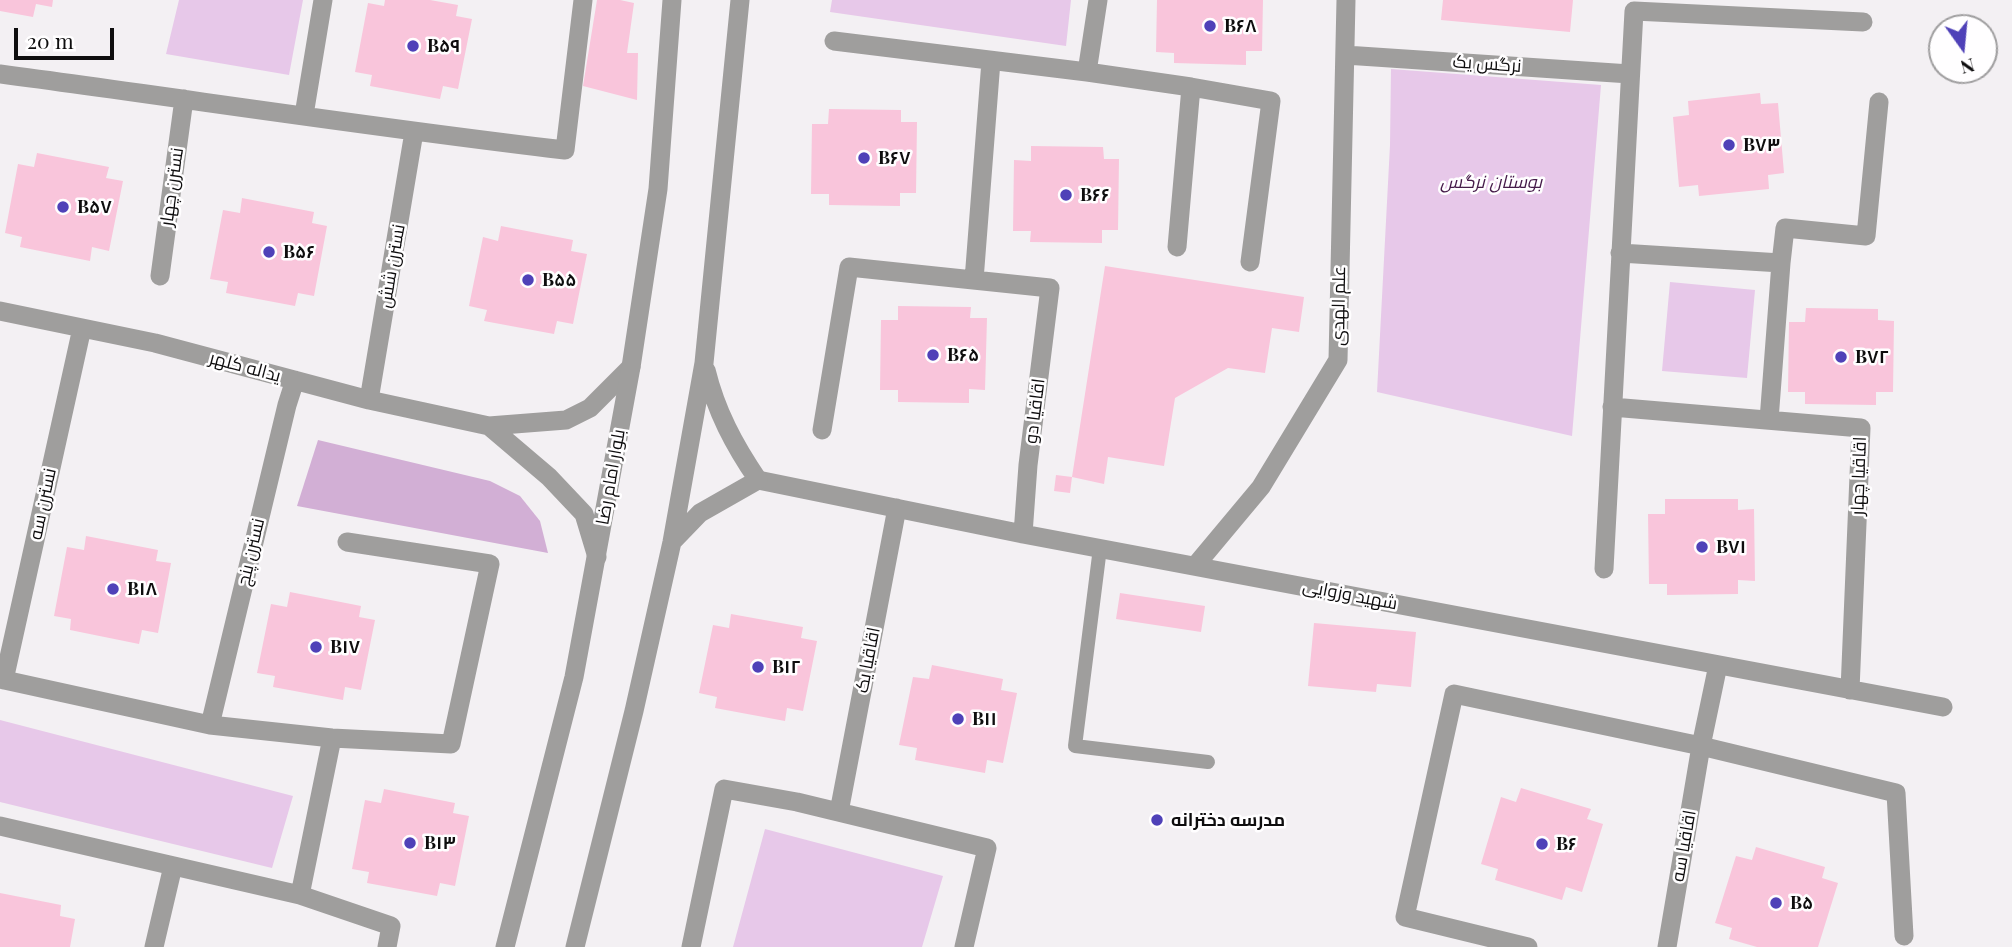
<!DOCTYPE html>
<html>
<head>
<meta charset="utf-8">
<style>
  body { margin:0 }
  #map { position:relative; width:2012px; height:947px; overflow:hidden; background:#f3f0f3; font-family:"Playfair Display",serif }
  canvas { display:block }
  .north { position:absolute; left:1928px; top:14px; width:70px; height:70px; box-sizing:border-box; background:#fffeff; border:2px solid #9f9e9f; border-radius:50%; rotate:165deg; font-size:19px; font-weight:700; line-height:28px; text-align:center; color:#0e0d0e }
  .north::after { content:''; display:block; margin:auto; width:24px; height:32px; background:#4f41b8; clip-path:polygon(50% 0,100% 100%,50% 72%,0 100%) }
  .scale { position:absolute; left:14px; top:28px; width:100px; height:32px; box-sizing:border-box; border:4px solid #0e0d0e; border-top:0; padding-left:9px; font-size:21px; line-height:24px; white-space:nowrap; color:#0e0d0e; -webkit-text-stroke:5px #fffeff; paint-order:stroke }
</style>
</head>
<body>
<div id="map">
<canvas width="2012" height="947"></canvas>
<div class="north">N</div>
<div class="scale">20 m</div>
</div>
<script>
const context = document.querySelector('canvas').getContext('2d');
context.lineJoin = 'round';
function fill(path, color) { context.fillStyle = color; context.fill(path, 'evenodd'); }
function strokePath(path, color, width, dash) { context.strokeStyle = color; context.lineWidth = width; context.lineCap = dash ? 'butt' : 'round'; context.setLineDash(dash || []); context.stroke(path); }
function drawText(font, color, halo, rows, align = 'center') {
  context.font = font + ' "Playfair Display",Cairo,serif'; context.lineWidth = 5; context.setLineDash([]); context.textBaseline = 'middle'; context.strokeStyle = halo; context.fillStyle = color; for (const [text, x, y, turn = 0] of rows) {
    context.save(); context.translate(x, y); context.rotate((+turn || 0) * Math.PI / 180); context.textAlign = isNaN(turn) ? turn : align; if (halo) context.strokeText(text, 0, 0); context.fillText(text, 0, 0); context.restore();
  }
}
const green = new Path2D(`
  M179 0H303L289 75 166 54Z
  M832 0H1071L1066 46 830 12Z
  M1391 69 1601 85 1572 436 1377 392 1390 145Z
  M1670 282 1755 290 1747 378 1662 371Z
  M0 720 293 796 272 868 0 802Z
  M765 829 943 876 922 947H733Z`);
const forest = new Path2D(`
  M318 440 490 481 520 496 540 521 548 553 297 506Z`);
const building = new Path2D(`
  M0 0H53L52 7 36 4 33 17 0 11Z
  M385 0H430L458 5 456 16 472 19 458 89 443 86 440 99 370 86 372 75 355 72 368 3 384 6Z
  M597 0H620L634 3 627 53H638L637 100 583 86Z
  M1157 0H1263L1262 51H1246V65L1174 63V53L1156 52Z
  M1443 0H1573L1570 32 1441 20Z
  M1760 93 1761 104 1778 103 1784 173 1768 175 1769 189 1699 196 1698 185 1679 187 1673 117 1689 115 1688 101Z
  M829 109 901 110V122H917L916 193H900V206L829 205V194H811L812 124H828Z
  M1031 146 1103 147 1104 159H1119L1118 230H1102V243L1030 242 1031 231H1013L1014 160 1031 161Z
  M37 153 109 167 106 178 123 181 109 251 92 247 90 261 20 247 22 237 5 233 18 164 34 167Z
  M242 198 314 212 312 223 327 226 314 296 298 293 295 306 226 293 228 282 210 279 223 210 240 213Z
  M501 226 573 240 571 251 587 254 573 324 557 321 554 334 484 321 487 310 469 306 483 237 498 241Z
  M1105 266 1304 297 1299 332 1272 328 1265 373 1228 368 1175 398 1164 466 1108 457 1104 484 1072 477Z
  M898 306 971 307 970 318H987L985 390 969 389V403L898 402V390H880L881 320H898Z
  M1806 308 1878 309V320L1894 321 1893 392H1876V405L1805 404V392H1788L1789 322H1805Z
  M1056 475 1072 477 1070 493 1054 491Z
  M1665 499H1738V510L1754 509 1755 581 1738 580V594L1667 595V584H1649L1648 514H1665Z
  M86 536 158 550 156 561 171 563 158 633 142 630 139 644 70 630 71 619 54 616 67 547 84 550Z
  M290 592 361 606 359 617 375 620 361 690 345 687 343 700 273 687 275 676 257 673 271 604 287 607Z
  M1120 593 1205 606 1201 632 1116 619Z
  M731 614 803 627 801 638 817 641 803 711 787 708 785 721 715 708 717 697 699 693 713 625 729 628Z
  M1314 623 1416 632 1411 687 1377 684 1376 692 1308 686Z
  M932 665 1003 679 1001 690 1017 693 1003 763 987 760 985 773 915 760 917 748 899 745 913 677 929 679Z
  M1521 788 1591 809 1587 819 1603 824 1582 892 1566 887 1562 900 1495 880 1498 869 1481 864 1501 797 1516 802Z
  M384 789 455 803 453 813 469 816 455 886 440 883 437 896 367 883 369 872 352 869 365 800 381 803Z
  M1756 847 1825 867 1822 878 1838 883 1818 947H1757L1729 939 1732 928 1715 923 1736 856 1752 860Z
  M0 893 61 905 60 916 75 919 70 947H0Z`);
const service = new Path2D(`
  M1100 548 1075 746 1208 762`);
const minor = new Path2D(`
  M834 41 1087 72 1191 87 1177 247
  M1345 55 1630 74
  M1087 72 1098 0
  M0 74C188 99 377 128 565 150L583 0
  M1191 87 1271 101 1250 262
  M304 115 323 0
  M1620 253 1781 263 1769 420
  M1781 263 1785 228 1866 236 1879 102
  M160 276 184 99
  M974 280 991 61
  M0 311 155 343 369 400 489 426 566 420 590 408 631 367
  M369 400 414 132
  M1612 407 1861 428 1850 690
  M489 426 549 477 584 514 597 557
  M822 430 849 267 1050 288 1028 465 1023 534
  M758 480 1023 534 1943 707
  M1195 566 1261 487 1338 360 1346 0
  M1604 569 1634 11 1863 22
  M0 679 210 725 332 738 451 744 490 564 347 542
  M4 680 82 328
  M210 725 287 405 295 380
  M839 812 897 508
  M0 826 300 895 391 926 387 947
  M300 895 332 738
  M154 947 173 866
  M691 947 724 789 797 802 987 848 964 947
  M1528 947 1405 917 1454 694 1701 746 1896 793 1904 936
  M1667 947 1701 746 1718 665`);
const tertiary = new Path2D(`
  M672 542 700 513 758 480C734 445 716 411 706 370
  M505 947 574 677 631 367 658 189 672 0
  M575 947 634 711 672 542 704 363 740 0`);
const markers = [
  [1210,26,7,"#4f41b8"],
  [413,46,7,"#4f41b8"],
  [1729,145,7,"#4f41b8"],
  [864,158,7,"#4f41b8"],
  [1066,195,7,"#4f41b8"],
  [63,207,7,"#4f41b8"],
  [269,252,7,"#4f41b8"],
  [528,280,7,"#4f41b8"],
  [933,355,7,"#4f41b8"],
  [1841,357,7,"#4f41b8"],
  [1702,547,7,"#4f41b8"],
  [113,589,7,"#4f41b8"],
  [316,647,7,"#4f41b8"],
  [758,667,7,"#4f41b8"],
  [958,719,7,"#4f41b8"],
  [1157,820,7,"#4f41b8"],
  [410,843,7,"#4f41b8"],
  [1542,844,7,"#4f41b8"],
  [1776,903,7,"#4f41b8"]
];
const poiNames = [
  ["B۶۸",1224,26],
  ["B۵۹",427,46],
  ["B۷۳",1743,145],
  ["B۶۷",878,158],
  ["B۶۶",1080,195],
  ["B۵۷",77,207],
  ["B۵۶",283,252],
  ["B۵۵",542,280],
  ["B۶۵",947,355],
  ["B۷۲",1855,357],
  ["B۷۱",1716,547],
  ["B۱۸",127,589],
  ["B۱۷",330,647],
  ["B۱۲",772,667],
  ["B۱۱",972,719],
  ["مدرسه دخترانه",1171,820],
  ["B۱۳",424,843],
  ["B۶",1556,844],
  ["B۵",1790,903]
];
const streetNames = [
  ["نرگس یک",1487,64,4],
  ["نسترن چهار",172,187,-82],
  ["نسترن شش",392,266,-80],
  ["علم الهدی",1339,306,-89],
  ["یداله کلهر",245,367,15],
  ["اقاقیا دو",1035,411,-83],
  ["اقاقیا چهار",1859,476,-88],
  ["بلوار امام رضا",611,477,-80],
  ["نسترن سه",43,504,-78],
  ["نسترن پنج",251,552,-77],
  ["شهید وزوایی",1350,595,11],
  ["اقاقیا یک",868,660,-79],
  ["اقاقیا سه",1684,846,-80]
];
const parkNames = [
  ["بوستان نرگس",1491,182]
];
fill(green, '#e7c8e9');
fill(forest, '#d2afd5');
fill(building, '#f9c5db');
strokePath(service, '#9f9e9d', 14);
strokePath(minor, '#9f9e9d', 19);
strokePath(tertiary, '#9f9e9d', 19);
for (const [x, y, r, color] of markers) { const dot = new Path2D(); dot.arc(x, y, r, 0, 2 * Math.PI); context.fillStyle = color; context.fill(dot); strokePath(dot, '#fffeff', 2.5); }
drawText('bold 18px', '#0e0d0e', '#fffeff', poiNames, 'left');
drawText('18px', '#0e0d0e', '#fffeff', streetNames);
drawText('italic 18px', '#451a49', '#fffeff', parkNames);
</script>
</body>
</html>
